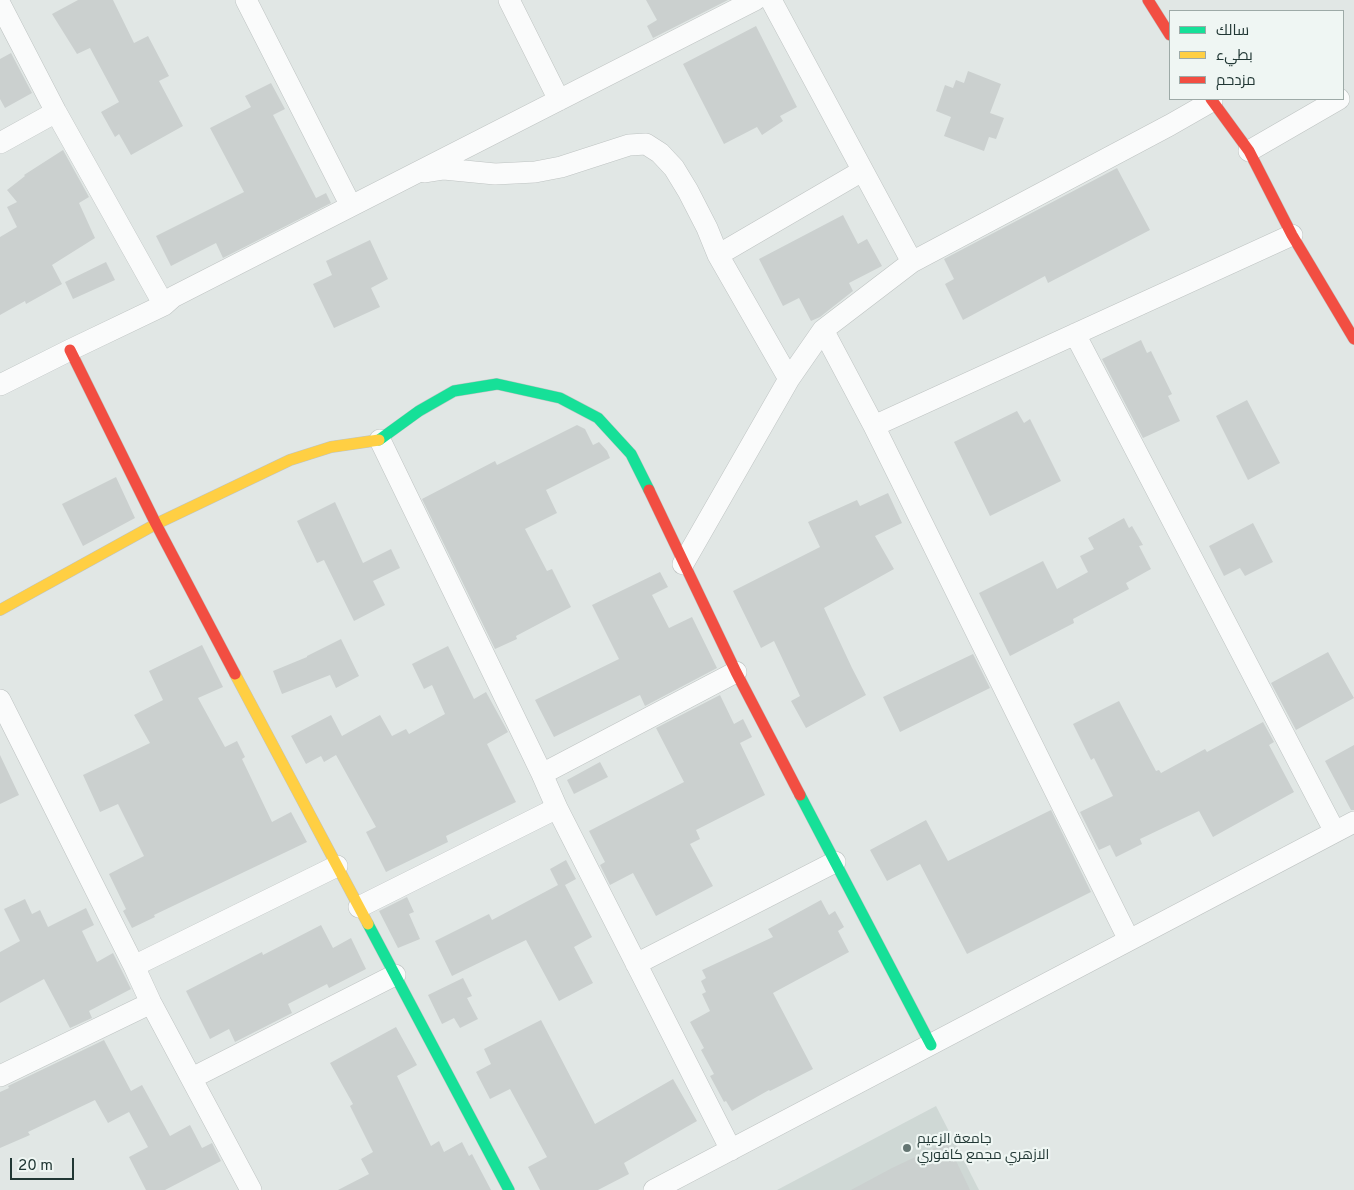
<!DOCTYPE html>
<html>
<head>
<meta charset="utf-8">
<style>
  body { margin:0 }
  #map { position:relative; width:1354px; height:1190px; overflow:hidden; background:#e1e7e5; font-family:Overpass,Cairo,sans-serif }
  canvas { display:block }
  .legend { position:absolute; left:1169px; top:10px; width:175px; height:90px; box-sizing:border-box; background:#eff6f3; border:1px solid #9daaa7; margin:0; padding:6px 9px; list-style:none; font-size:15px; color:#213734 }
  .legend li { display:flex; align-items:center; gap:10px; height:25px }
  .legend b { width:25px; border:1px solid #9daaa7 }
  .scale { position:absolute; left:10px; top:1158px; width:64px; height:22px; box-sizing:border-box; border:2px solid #213734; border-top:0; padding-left:6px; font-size:15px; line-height:18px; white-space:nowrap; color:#213734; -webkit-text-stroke:4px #eff6f3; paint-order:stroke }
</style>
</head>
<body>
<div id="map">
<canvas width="1354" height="1190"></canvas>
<ul class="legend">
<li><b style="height:6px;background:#16e098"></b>سالك</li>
<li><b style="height:6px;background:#ffcf43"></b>بطيء</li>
<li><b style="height:6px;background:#f24e42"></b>مزدحم</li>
</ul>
<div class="scale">20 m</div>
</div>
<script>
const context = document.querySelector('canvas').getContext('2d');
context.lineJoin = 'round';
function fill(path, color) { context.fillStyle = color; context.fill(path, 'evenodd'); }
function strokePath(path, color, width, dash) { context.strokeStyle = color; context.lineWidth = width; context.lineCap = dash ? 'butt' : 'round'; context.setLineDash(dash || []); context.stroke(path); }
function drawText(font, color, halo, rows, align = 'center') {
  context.font = font + ' Overpass,Cairo,sans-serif'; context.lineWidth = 4.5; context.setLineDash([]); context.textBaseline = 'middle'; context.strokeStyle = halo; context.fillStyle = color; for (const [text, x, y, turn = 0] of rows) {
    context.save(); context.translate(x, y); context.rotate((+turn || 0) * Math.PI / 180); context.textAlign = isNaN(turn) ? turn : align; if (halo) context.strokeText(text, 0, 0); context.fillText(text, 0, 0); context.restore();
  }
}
const built = new Path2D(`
  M936 1106 979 1190H777Z`);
const building = new Path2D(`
  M78 0H113L134 43 148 36 169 76 159 81 183 126 131 155 119 134 115 137 101 112 119 102 90 48 77 54 52 14Z
  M646 0H728L653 38 647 26 657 20Z
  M756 26 797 107 780 116 783 121 762 135 757 127 724 144 683 64Z
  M11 53 32 93 5 108 0 99V59Z
  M968 71 1001 84 990 113 1004 118 996 139 989 137 984 151 944 136 951 117 936 111 945 85 953 88 956 80 964 83Z
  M271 83 285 109 273 115 316 198 326 193 331 203 223 258 216 243 171 266 156 236 244 192 210 128 251 107 245 96Z
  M63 150 89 197 79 203 95 238 52 265 62 284 26 304 25 301 0 315V237L17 227 7 207 17 202 7 190 25 176 24 175Z
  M1117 168 1150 230 1048 283 1045 276 963 320 945 284 954 279 944 259Z
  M843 215 858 244 867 239 882 266 849 283 853 291 820 317 811 321 799 298 783 306 759 259Z
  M370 240 388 279 371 288 380 307 334 328 313 284 332 275 326 261Z
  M106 262 115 280 73 299 65 282Z
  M1141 340 1147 353 1151 351 1172 394 1168 396 1180 421 1143 438 1102 359Z
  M1247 400 1280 463 1248 480 1216 416Z
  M1017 411 1024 423 1030 419 1061 481 990 516 954 442Z
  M577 425 585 429 593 445 599 442 607 451 610 458 546 490 557 513 525 529 547 571 552 569 571 607 516 636 517 639 495 649 422 499 495 461 497 465Z
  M116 477 135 518 83 546 62 504Z
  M888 493 902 523 875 536 894 569 824 608 852 668 866 695 806 728 791 701 800 696 774 641 761 648 733 591 820 547 808 522 857 500 860 506Z
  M335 502 363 563 391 549 400 568 373 581 385 605 354 621 324 560 317 563 297 521Z
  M1124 518 1129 528 1132 526 1143 545 1139 546 1151 569 1126 583 1129 589 1073 619 1074 623 1010 656 979 593 1043 561 1057 589 1088 572 1080 556 1094 549 1088 538Z
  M1253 523 1273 562 1245 576 1240 568 1224 576 1209 546Z
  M660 572 668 587 652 595 669 628 692 617 717 668 645 706 640 695 554 737 535 700 619 659 592 605Z
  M341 639 359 676 336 688 330 675 282 694 273 671 307 657V656Z
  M202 645 223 687 198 698 225 747 237 741 245 757 242 759 272 822 291 812 307 842 154 915 155 917 132 928 123 911 126 909 109 874 144 856 118 804 100 812 83 775 150 743 134 715 163 700 149 671Z
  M448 646 474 699 486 692 508 732 487 744 516 802 446 836 448 842 386 872 366 832 376 827 336 755 324 762 321 756 306 764 291 736 331 715 342 736 380 715 392 736 406 729 409 734 445 714 432 685 424 689 412 664Z
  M1328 652 1354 698 1296 730 1271 683Z
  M973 654 990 688 900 732 883 697Z
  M720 695 734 724 743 719 752 737 740 743 765 795 696 830 700 839 690 844 713 886 656 916 633 873 610 885 600 865 605 862 589 831 684 782 656 728Z
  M1119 701 1156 771 1159 770 1161 773 1205 749 1207 752 1263 722 1274 742 1269 745 1294 792 1213 837 1199 811 1140 839 1142 844 1116 857 1110 845 1099 850 1080 812 1113 796 1094 758 1091 760 1073 724Z
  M1354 745V810H1351L1325 761Z
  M0 755 19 795 0 804Z
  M600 762 608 777 574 794 567 780Z
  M1051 810 1091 892 967 954 920 864 887 881 870 850 926 820 948 861Z
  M566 860 576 879 565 885 592 937 574 947 593 983 559 1001 526 940 452 976 435 941 489 914 492 920 558 885 550 869Z
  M407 897 414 912 409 914 420 939 398 948 379 911Z
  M25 899 32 914 40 910 48 927 86 908 94 925 82 931 97 962 113 953 131 989 89 1011 92 1018 70 1028 44 979 0 1003V952L20 941 4 909Z
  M821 900 829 915 835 911 844 927 838 931 849 952 773 993 813 1069 770 1091 769 1090 732 1111 726 1101 724 1102 710 1076 714 1074 701 1050 704 1048 690 1022 710 1011 702 994 706 992 701 981 706 978 702 970 773 937 768 929Z
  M321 925 333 948 351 938 366 969 329 988 327 984 288 1004 292 1013 235 1042 229 1029 210 1039 186 991 262 952 263 955Z
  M463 978 472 996 467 998 478 1019 460 1028 454 1018 442 1024 428 995Z
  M541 1020 595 1124 673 1079 697 1121 624 1163 629 1174 598 1190H540L528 1167 547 1157 510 1089 490 1099 476 1072 491 1064 484 1049Z
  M396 1027 417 1065 397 1076 431 1146 439 1141 444 1152 462 1142 469 1156 472 1154 491 1190H338L369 1174 361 1159 373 1152 350 1106 353 1104 330 1063Z
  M104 1040 131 1091 142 1085 170 1136 190 1125 202 1148 212 1143 221 1161 165 1190H146L129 1157 148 1147 129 1112 108 1123 95 1100 28 1132 30 1135 0 1148V1092L9 1088 8 1086Z
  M947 1142 970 1190H851L892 1168Z`);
const street = new Path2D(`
  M246 0 351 206
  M509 0 559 100
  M771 0 912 262
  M0 4 56 112 164 305
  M0 143 56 112
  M1249 151 1339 99
  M425 172 444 169 495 174 535 172 561 167 629 145 646 144 660 153 674 168 688 191 707 228 718 255 789 379
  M718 255 862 171
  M823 330 874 426 1129 940
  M1075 334 1335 832
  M0 385 70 350 164 305 173 297 755 0
  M874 426 1292 235
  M380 440 542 774 557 808 731 1150
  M683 564 789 379 823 330 912 262 1170 125 1212 101
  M0 700 134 966 151 1003 251 1190
  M542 774 736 672
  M359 907 557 808
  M636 964 835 862
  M134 966 337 866
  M0 1076 151 1003
  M192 1078 395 975
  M654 1190 1354 822`);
const fast = new Path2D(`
  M379 440 419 411 454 391 497 384 560 398 598 418 631 454 649 490
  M800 795 931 1045
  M368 924 509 1190`);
const slow = new Path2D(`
  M0 610 156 524 290 460 331 447 379 440
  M235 674 368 924`);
const jam = new Path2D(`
  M1148 0 1170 35
  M1211 99 1249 151 1292 235 1354 339
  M70 350 156 524 235 674
  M649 490 736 672 800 795`);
const markers = [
  [907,1148,5,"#647572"]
];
const poiNames = [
  ["جامعة الزعيم",917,1140],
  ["الازهري مجمع كافوري",917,1156]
];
fill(built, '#cfd8d5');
fill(building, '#cbd0cf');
strokePath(street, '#bec3c2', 22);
strokePath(fast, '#bec4c2', 12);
strokePath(slow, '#bec4c2', 12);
strokePath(jam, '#bec4c2', 12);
strokePath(street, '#fafbfb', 21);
strokePath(fast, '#16e098', 11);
strokePath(slow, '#ffcf43', 11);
strokePath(jam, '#f24e42', 11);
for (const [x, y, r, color] of markers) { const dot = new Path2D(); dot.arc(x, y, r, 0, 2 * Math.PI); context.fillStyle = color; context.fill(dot); strokePath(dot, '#eff6f3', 2); }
drawText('14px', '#213734', '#eff6f3', poiNames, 'left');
</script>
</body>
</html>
